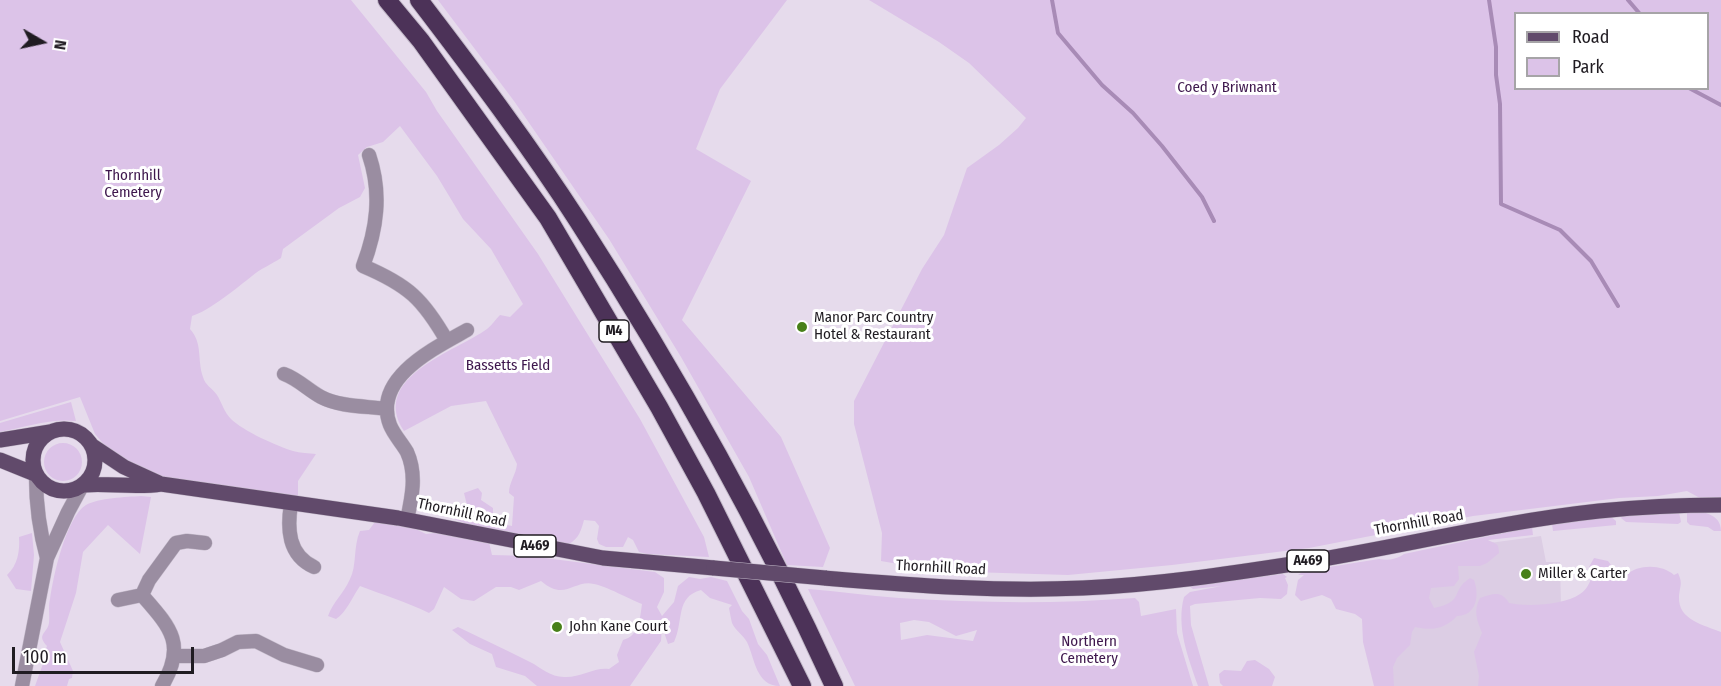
<!DOCTYPE html>
<html>
<head>
<meta charset="utf-8">
<style>
  body { margin:0 }
  #map { position:relative; width:1721px; height:686px; overflow:hidden; background:#e6dbec; font-family:"Fira Sans Condensed",sans-serif }
  canvas { display:block }
  .legend { position:absolute; left:1514px; top:12px; width:195px; height:78px; box-sizing:border-box; background:#fff; border:2px solid #a6a4a7; margin:0; padding:8px 10px; list-style:none; font-size:18px; color:#201c22 }
  .legend li { display:flex; align-items:center; gap:12px; height:30px }
  .legend b { width:30px; border:2px solid #a6a4a7 }
  .north { position:absolute; left:12px; top:12px; width:60px; height:60px; -webkit-text-stroke:4px #fff; paint-order:stroke; rotate:99deg; font-size:16px; font-weight:700; line-height:24px; text-align:center; color:#201c22 }
  .north::after { content:''; display:block; margin:auto; width:21px; height:27px; background:#201c22; clip-path:polygon(50% 0,100% 100%,50% 72%,0 100%) }
  .scale { position:absolute; left:12px; top:647px; width:182px; height:27px; box-sizing:border-box; border:3px solid #201c22; border-top:0; padding-left:8px; font-size:18px; line-height:21px; white-space:nowrap; color:#201c22; -webkit-text-stroke:4px #fff; paint-order:stroke }
</style>
</head>
<body>
<div id="map">
<canvas width="1721" height="686"></canvas>
<ul class="legend">
<li><b style="height:8px;background:#614a6b"></b>Road</li>
<li><b style="height:16px;background:#dcc3e8"></b>Park</li>
</ul>
<div class="north">N</div>
<div class="scale">100 m</div>
</div>
<script>
const context = document.querySelector('canvas').getContext('2d');
context.lineJoin = 'round';
function fill(path, color) { context.fillStyle = color; context.fill(path, 'evenodd'); }
function strokePath(path, color, width, dash) { context.strokeStyle = color; context.lineWidth = width; context.lineCap = dash ? 'butt' : 'round'; context.setLineDash(dash || []); context.stroke(path); }
function drawText(font, color, halo, rows, align = 'center') {
  context.font = font + ' "Fira Sans Condensed",sans-serif'; context.lineWidth = 6; context.setLineDash([]); context.textBaseline = 'middle'; context.strokeStyle = halo; context.fillStyle = color; for (const [text, x, y, turn = 0] of rows) {
    context.save(); context.translate(x, y); context.rotate((+turn || 0) * Math.PI / 180); context.textAlign = isNaN(turn) ? turn : align; if (halo) context.strokeText(text, 0, 0); context.fillText(text, 0, 0); context.restore();
  }
}
const built = new Path2D(`
  M1541 536 1546 562H1560L1561 607 1493 686H1385L1379 565 1468 546Z`);
const green = new Path2D(`
  M0 0H351L426 92 437 111 538 254 640 419 704 537 709 557 647 554 639 552 633 540 628 537 623 547H606L599 544 597 539 599 526 595 521 584 520C581 531 579 538 569 544L467 524 454 519 453 514 463 511 467 505 464 493 478 488 482 493 481 500 493 508V520L497 523 512 526 514 497 509 493C509 482 516 475 517 464L486 401 451 406 404 431C369 377 457 351 487 329 492 325 496 319 500 315L510 317 523 304 491 249 463 219 437 176 400 126 383 142 367 147 358 155 365 188 360 197 339 208 283 249 281 258C272 264 260 269 252 276 238 287 209 311 192 316L190 329C203 343 197 360 203 377 205 385 212 388 217 395 222 403 224 412 231 419 243 431 277 446 293 451 300 453 309 453 316 454L298 481V497L169 479 145 472 108 450 101 441 95 434 80 397 0 421Z
  M438 0H787L720 89 696 149 751 181 682 320 781 437 830 548 823 567 787 565 749 477 681 357 609 239 514 101Z
  M869 0H1721V497L1700 498 1687 491 1658 496 1619 498 1473 516 1309 548 1172 565 1068 575 938 571 881 561 882 533 854 424V401L922 269 944 235 967 168 999 145 1018 128 1026 118 969 63 939 42ZM1516 14H1708V88H1516Z
  M71 402 76 421C51 418 25 427 0 432V423Z
  M44 462a19 19 0 1 1 38 0a19 19 0 1 1-38 0Z
  M141 496 151 497 140 554 108 525 83 552 76 593 60 642 73 671 72 678 69 679 67 686H35L44 661 42 658 47 646C36 634 47 634 49 623 50 615 48 607 50 599 53 577 66 517 86 505 98 498 127 497 141 496Z
  M1687 511C1701 511 1721 513 1721 531H1714L1708 527 1690 525 1687 522Z
  M1679 512 1681 522 1678 524 1626 522 1621 518 1622 516Z
  M1610 516 1616 521V525L1553 531 1552 524Z
  M387 521 418 530 426 534 443 532 470 540 489 542 492 555 529 556 655 572 664 578V592L657 607 662 616 674 602 678 586 689 577 700 579 711 577 727 581 742 611 749 619 758 644 767 655 780 686C756 686 755 659 747 642 743 635 735 630 732 623 731 619 730 613 729 608L732 605 710 598 701 590C675 597 684 621 674 642L668 644 662 626 661 641 630 686H537L525 676 496 667 492 654 470 644 452 630 458 627C482 639 507 650 530 662 542 668 550 677 564 677 580 678 594 667 609 669L619 662 617 655 623 640C639 636 640 618 642 604 629 599 606 586 594 584 574 579 565 602 541 581L519 590 511 587H496L474 601 461 599 444 587 434 609 429 613C407 602 383 595 360 586 353 596 346 613 336 619L328 616C333 602 344 593 350 579 357 566 353 547 360 531L369 530 375 522Z
  M1532 527 1533 535 1488 540C1495 544 1499 542 1499 553L1487 563 1480 566H1458L1459 579 1454 586 1431 588 1429 598 1434 608C1465 602 1450 591 1470 578L1474 580C1480 596 1476 616 1457 616 1445 629 1432 631 1415 627L1412 632 1410 645 1397 658 1393 667 1394 686H1374L1363 642 1362 619 1355 614 1336 609 1331 599 1322 595 1301 601 1295 595 1298 580 1304 575H1298L1304 571 1379 559C1386 561 1398 559 1404 554Z
  M32 533 34 555 31 591 16 589 7 575C18 565 20 550 19 537Z
  M1594 558 1608 561 1618 574 1626 575C1638 564 1662 564 1674 575L1678 573C1683 584 1680 585 1679 597 1678 620 1704 625 1721 632V686H1478L1479 676 1474 652 1482 633C1477 620 1473 611 1480 598 1493 594 1501 590 1509 603 1528 607 1564 605 1580 594 1587 590 1590 582 1593 574L1589 567Z
  M1283 574 1287 577 1285 578 1288 585 1287 594 1281 599 1260 598 1195 604 1190 606 1191 625 1209 686H1198C1188 657 1176 627 1184 597L1190 592 1222 586 1193 589 1189 586Z
  M808 589C838 591 868 596 899 598 978 603 1056 604 1135 598L1139 602 1141 616 1176 609 1177 633 1193 686H855ZM914 620 929 622 956 636 977 630 973 641 927 635 901 640 900 623Z
  M1255 660 1269 669 1275 677 1272 686H1223L1220 683 1219 674 1224 670 1241 671 1247 661Z`);
const stream = new Path2D(`
  M1052 0 1058 33 1102 85 1133 113 1162 146 1202 197 1214 221
  M1489 0 1496 47V75L1500 104 1501 204 1560 230 1591 261 1618 306
  M1628 0 1640 14
  M1689 88 1721 105`);
const minor = new Path2D(`
  M369 155C382 193 377 229 363 266 408 285 423 299 447 341
  M284 374C298 379 308 390 321 397 340 407 366 406 387 409
  M36 476C36 502 40 533 47 558
  M291 504C287 529 288 555 314 567
  M407 520C412 497 417 474 407 452 402 443 394 435 390 425 372 378 435 348 467 330
  M118 600 142 595
  M174 656H204L222 650 238 642 256 641 284 655 317 665
  M22 686 47 558 68 512 82 486
  M162 686C187 644 170 627 142 595L149 580 176 543 187 541 205 543`);
const major = new Path2D(`
  M33 460a31 31 0 1 1 62 0a31 31 0 1 1-62 0Z
  M0 440 50 432
  M91 445 124 467 159 483
  M0 460 35 474
  M84 485C109 483 137 488 161 484L398 518 603 558 714 568
  M825 578C911 585 996 592 1083 588 1155 585 1228 574 1299 563 1399 547 1498 522 1599 511 1639 507 1680 505 1721 505`);
const highway = new Path2D(`
  M387 0 421 41 548 218 659 407 706 493 802 686
  M419 0C474 72 529 145 578 221 674 370 761 525 834 686`);
const majorBridge = new Path2D(`
  M714 568 825 578`);
const markers = [
  [802,327,6,"#488019"],
  [1526,574,6,"#488019"],
  [557,627,6,"#488019"]
];
const shields = [
  [614,331,30],
  [535,546,42],
  [1308,561,42]
];
const shieldNames = [
  ["M4",614,331],
  ["A469",535,546],
  ["A469",1308,561]
];
const parkNames = [
  ["Coed y Briwnant",1227,88],
  ["Thornhill",133,176],
  ["Cemetery",133,193],
  ["Bassetts Field",508,366],
  ["Northern",1089,642],
  ["Cemetery",1089,659]
];
const poiNames = [
  ["Manor Parc Country",814,318],
  ["Hotel & Restaurant",814,335],
  ["Miller & Carter",1538,574],
  ["John Kane Court",569,627]
];
const streetNames = [
  ["Thornhill Road",462,513,12],
  ["Thornhill Road",1419,523,-10],
  ["Thornhill Road",941,568,3]
];
fill(built, '#dccde4');
fill(green, '#dcc3e8');
strokePath(stream, '#a88bb6', 4);
strokePath(minor, '#c2b9c8', 15);
strokePath(major, '#c2b9c8', 16);
strokePath(highway, '#c2b9c8', 20);
strokePath(minor, '#9a8da1', 14);
strokePath(major, '#614a6b', 15);
strokePath(highway, '#4c3258', 18);
strokePath(majorBridge, '#c2b9c8', 16, []);
strokePath(majorBridge, '#614a6b', 15);
for (const [x, y, r, color] of markers) { const dot = new Path2D(); dot.arc(x, y, r, 0, 2 * Math.PI); context.fillStyle = color; context.fill(dot); strokePath(dot, '#fff', 2); }
for (const [x, y, w] of shields) { const box = new Path2D(); box.roundRect(x - w / 2, y - 11, w, 22, 4.5); context.fillStyle = '#fff'; context.fill(box); strokePath(box, '#201c22', 1.5); }
drawText('bold 14px', '#201c22', null, shieldNames);
drawText('15px', '#3e174d', '#fff', parkNames);
drawText('15px', '#201c22', '#fff', poiNames, 'left');
drawText('15px', '#201c22', '#fff', streetNames);
</script>
</body>
</html>
